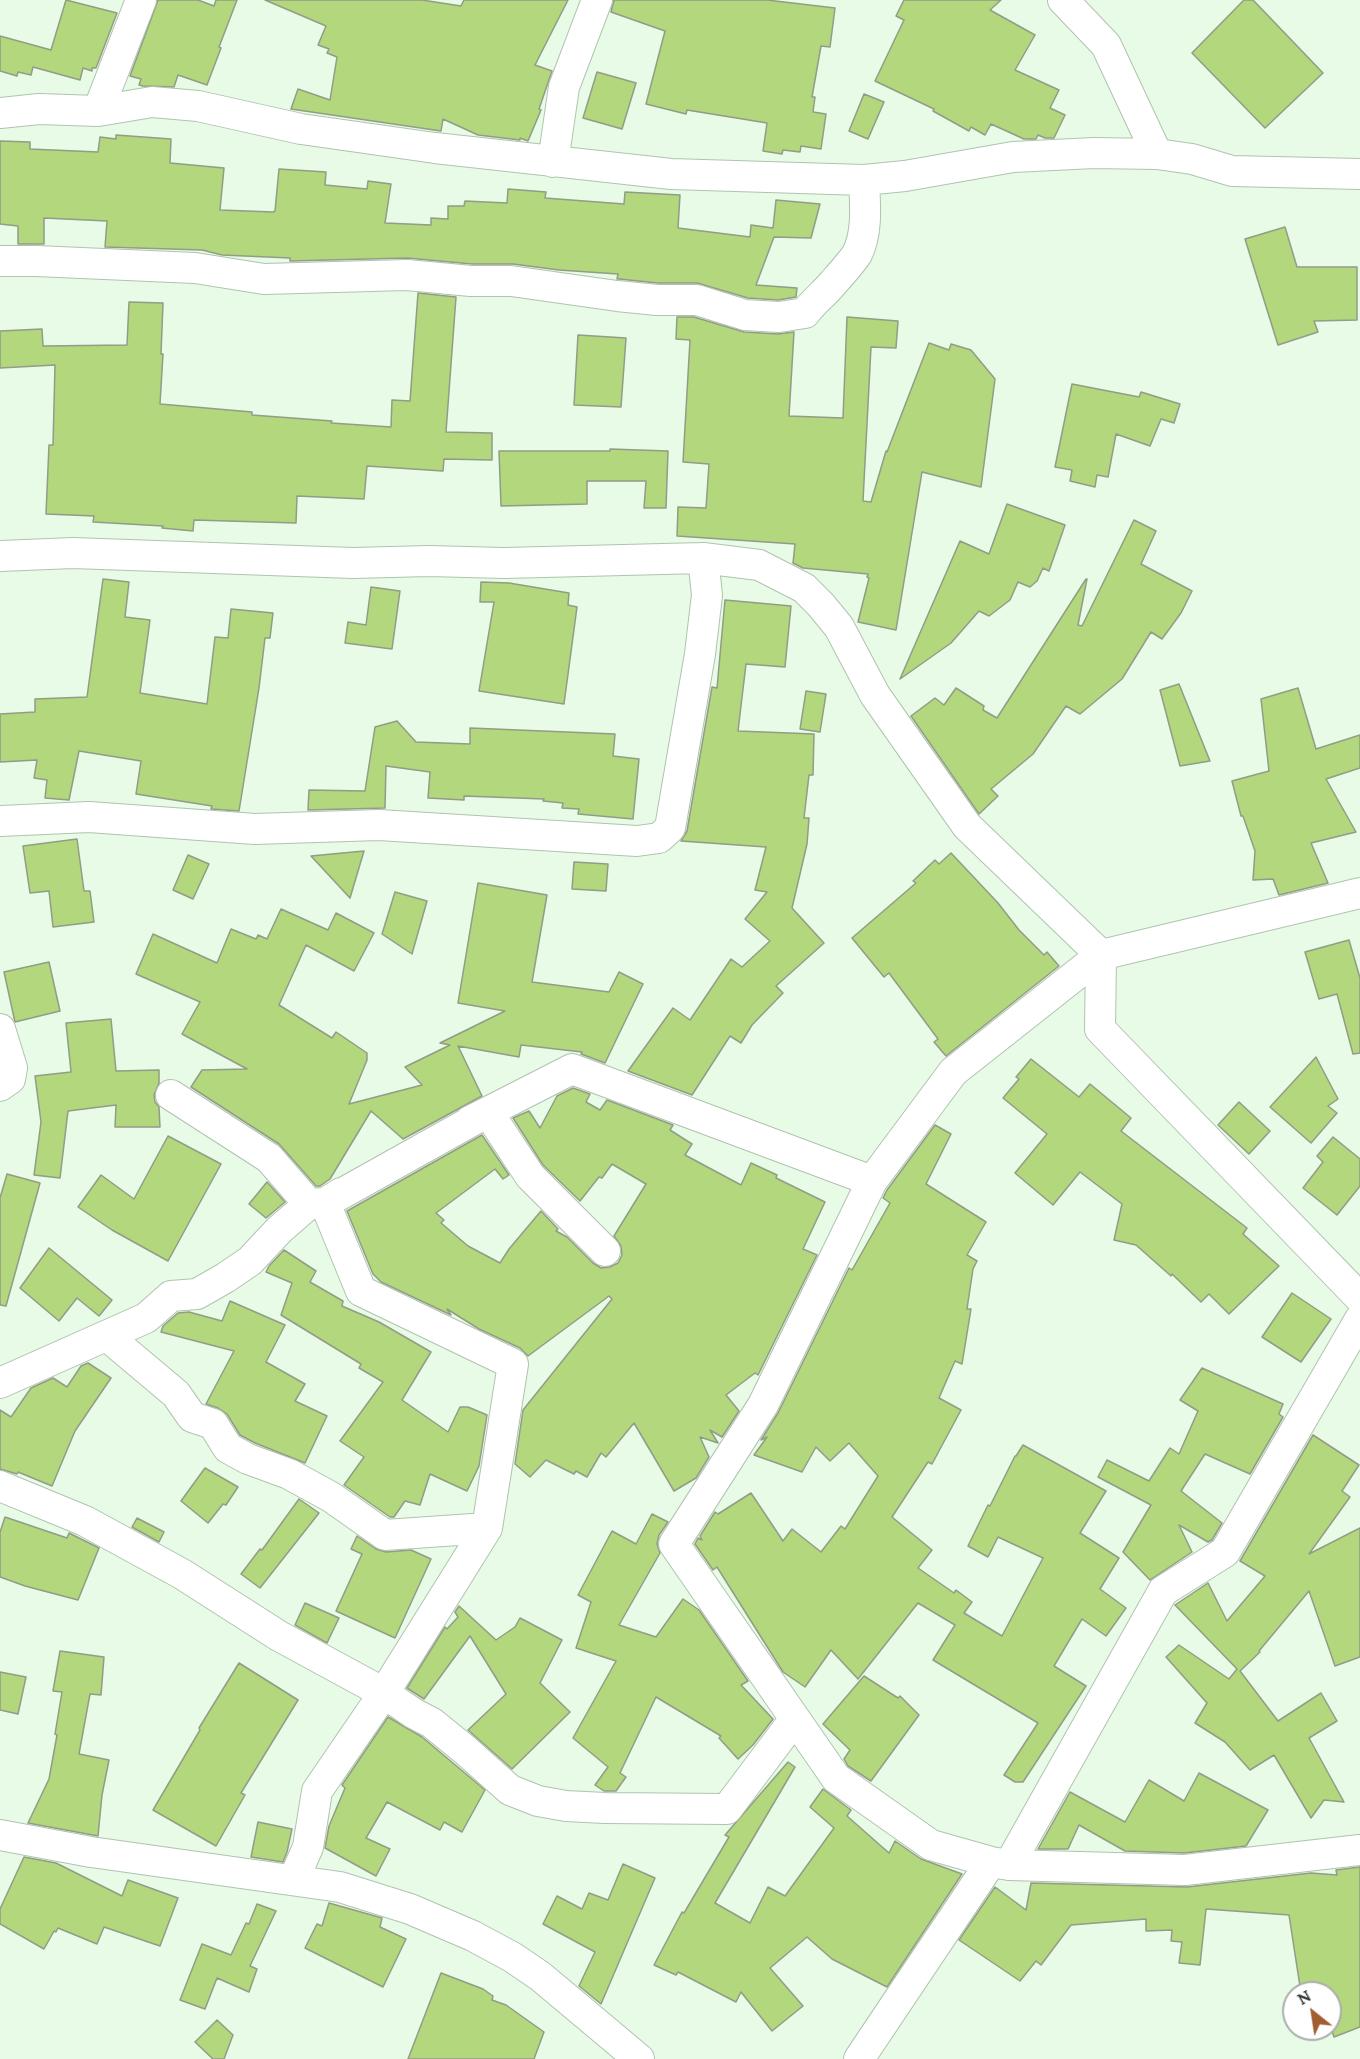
<!DOCTYPE html>
<html>
<head>
<meta charset="utf-8">
<style>
  body { margin:0 }
  #map { position:relative; width:1360px; height:2059px; overflow:hidden; background:#e7fbe7; font-family:Lora,serif }
  canvas { display:block }
  .north { position:absolute; left:1282px; top:1981px; width:60px; height:60px; box-sizing:border-box; background:#fff; border:2px solid #abaeab; border-radius:50%; rotate:330deg; font-size:16px; font-weight:700; line-height:24px; text-align:center; color:#2d342d }
  .north::after { content:''; display:block; margin:auto; width:21px; height:27px; background:#a25d30; clip-path:polygon(50% 0,100% 100%,50% 72%,0 100%) }
</style>
</head>
<body>
<div id="map">
<canvas width="1360" height="2059"></canvas>
<div class="north">N</div>
</div>
<script>
const context = document.querySelector('canvas').getContext('2d');
context.lineJoin = 'round';
function fill(path, color) { context.fillStyle = color; context.fill(path, 'evenodd'); }
function strokePath(path, color, width, dash) { context.strokeStyle = color; context.lineWidth = width; context.lineCap = dash ? 'butt' : 'round'; context.setLineDash(dash || []); context.stroke(path); }
const building = new Path2D(`
  M66 0 117 13 96 68H92V71L83 68 80 80 33 67 31 75 18 72 17 76 0 71V36L51 50Z
  M158 0H198L214 6 216 0H237L219 47 221 48 207 85 178 75 174 87 143 86 139 85 141 79 130 76Z
  M265 0H422L461 6 464 0H568L535 65 552 71 539 109 541 110 528 141 520 138V140L478 135 443 119 441 131 291 109 298 89 330 100 337 57 327 53 329 49 318 45 326 26Z
  M614 0H767L835 8 830 47 821 46 812 97H815L813 112 826 114 821 149 801 146 800 152 783 150 782 154 763 151 767 123 687 110 686 114 646 104 665 31 611 12Z
  M904 0H1001L990 10 1035 35 1015 70 1059 90 1050 108 1065 115 1054 138H1045L1038 135 1036 139H1024L991 124 985 135 971 127 969 131 933 111 934 109 875 81 904 20 896 16Z
  M1244 0H1253L1323 73 1265 128 1192 53Z
  M597 72 636 83 622 129 583 118Z
  M864 94 884 102 868 139 849 131Z
  M116 135 171 139 170 163 224 168 220 210 273 212 275 211 279 169 326 172 325 185 367 189 368 181 391 184 385 223 431 225V218L448 219V206H464L465 201 507 203 508 189 546 192 545 198 624 204 625 192 680 195 678 228 750 237 751 225 773 228 776 200 820 204 811 238 774 237 756 285 797 288 796 297 778 300 748 298 697 283H658L619 279H617L618 274 559 270 513 264H472L407 258 290 261V258L222 255 202 250 105 247 107 221 44 218V244H18V226L0 224V141L30 142V149L98 152 100 137 116 139Z
  M1285 227 1297 267H1357V320L1314 321 1318 332 1278 345 1245 239Z
  M418 293 456 297 446 432 492 433V460L444 459 443 471 367 466 364 499 297 496 296 523 194 520 193 531 162 528 163 526 93 522 94 516 46 514 49 445H53L55 365 0 368V331L42 329 43 346 127 345 129 302 163 303 161 354H163L160 404 252 412V415L332 421 331 423 391 427 392 400 410 401Z
  M677 317H694L744 332 778 334 794 332 789 416 843 418 847 317 898 321 896 348 871 347 863 501 871 502 886 451 887 452 929 343 949 350 951 344 971 350 995 379 981 487 922 472 896 630 858 622 869 578 867 577 868 574 803 568 793 563 795 544 677 536 678 507 706 508 709 464 683 462 690 340 676 339Z
  M578 335 626 338 621 407 574 405Z
  M1072 384 1139 397 1141 392 1180 404 1174 423 1161 419 1150 446 1116 434 1108 477 1097 475 1095 487 1070 481 1072 470 1055 467Z
  M610 449 668 451 666 508H644L646 481H587V504L501 506 499 451H610Z
  M1007 504 1065 525 1049 571 1043 568 1037 581 1030 587 1018 582 1010 600 989 616 979 611 951 643 900 679 960 541 989 554Z
  M1134 520 1156 531 1141 564 1192 591 1181 613 1162 639 1151 632 1122 679 1080 714 1066 706 1033 754 991 789 998 796 979 814 911 716 935 698 944 705 956 688 984 706 983 710 997 718 1086 579H1087L1078 625 1082 626Z
  M103 579 129 582 125 617 150 620 140 693 207 704 215 637 228 638 231 609 273 613 270 638H265L259 688 239 811 211 809 212 806 136 794 141 761 79 751 69 800 45 798 47 780 34 778 37 760 0 762V714L35 712V699L87 697Z
  M481 582 509 583 569 593 568 605 577 607 564 704 479 691 494 602H480Z
  M371 587 400 591 392 649 345 643 348 622 366 625Z
  M725 600 791 606 785 667 746 664 738 731 814 734 813 775H809L804 818H809L807 844 792 908 824 943 776 986 783 993 752 1025 741 1043 730 1036 692 1095 628 1071 673 1008 690 1020 731 959 742 967 770 941 745 919 767 892 755 890 766 847 681 841 687 831 712 687 717 688Z
  M1179 684 1210 761 1180 766 1160 690Z
  M1298 688 1316 749 1360 735V768L1326 779 1356 832 1311 843 1328 883 1279 895 1273 879 1253 880 1255 851 1243 816H1241L1232 781 1269 771 1261 699Z
  M806 691 826 694 820 732 800 729Z
  M397 721 416 742 470 744V728L615 734 613 756 639 759 633 819 578 814 579 809 562 808 563 803 543 801 544 799 464 796V800L428 798 430 772 386 766 385 808 308 810 309 790 365 791 375 727Z
  M77 839 84 891H90L94 922 53 927 49 891 30 893 23 846Z
  M364 851 350 898 311 856Z
  M951 853 998 903 1019 930 1044 955 1047 952 1059 966 946 1056 934 1042 938 1039 889 973 884 977 852 938 916 883 913 881 935 860 939 864Z
  M188 855 209 864 193 899 173 890Z
  M574 862 608 864 606 891 572 889Z
  M478 883 547 895 532 982 609 992 619 972 643 984 605 1063 581 1054 582 1052 521 1045 519 1057 458 1046 482 1096 403 1139 371 1111 330 1179 320 1186H316L279 1144 191 1087 202 1070 247 1069 182 1034 200 1002 136 974 153 934 217 963 231 929 256 939 258 935 267 939 281 909 328 930 336 913 374 933 354 971 306 945 279 1005 332 1038 336 1032 367 1053V1060L349 1104 422 1085 405 1067 450 1045 440 1043 505 1011 458 1003Z
  M395 892 427 901 412 954 382 934Z
  M1349 940 1360 978V1053L1353 1054 1337 994 1319 999 1305 952Z
  M49 962 60 1011 15 1022 4 972Z
  M111 1019 116 1071 159 1070V1083L154 1095 155 1102 159 1107 160 1127H115L116 1105 68 1111 60 1178 34 1175 41 1122 35 1076 71 1072 66 1023Z
  M1316 1057 1338 1099 1328 1106 1337 1113 1311 1143 1270 1107Z
  M1031 1059 1079 1097 1090 1084 1131 1118 1121 1131 1247 1228 1243 1234 1279 1266 1229 1314 1209 1294 1201 1302 1172 1274 1171 1276 1136 1245 1114 1240 1122 1204 1080 1172 1053 1205 1015 1173 1047 1134 1003 1098 1019 1079 1016 1077Z
  M573 1088 590 1094 586 1102 600 1110 607 1100 673 1125 670 1130 692 1144 685 1155 741 1185 751 1163 777 1175 776 1178 825 1202 803 1249 817 1255 758 1375 755 1373 726 1395 739 1411 722 1437 710 1430 718 1443 700 1437 709 1457 696 1478 674 1491 634 1423 606 1457 601 1453 587 1477 576 1471 574 1474 546 1460 530 1477 515 1464 523 1410 612 1299 609 1296 528 1356 520 1348 479 1329 447 1309 451 1315 381 1282 373 1274 347 1211 482 1135 509 1175 503 1179 495 1169 436 1213 444 1220 441 1223 468 1246 500 1263 509 1249 541 1211 558 1229 556 1231 567 1237 593 1263 601 1268 610 1267 618 1263 622 1255 621 1246 614 1236 646 1184 612 1164 602 1178 599 1177 580 1201 543 1165 513 1118 529 1111 540 1128 557 1096Z
  M1239 1102 1270 1131 1249 1154 1218 1125Z
  M935 1125 951 1134 926 1184 986 1222 967 1255 977 1261 973 1269 967 1309H971L962 1364 955 1361 939 1398 961 1410 932 1464 928 1462 892 1517 932 1550 918 1568 954 1593 956 1590 972 1602 964 1613 1002 1636 1043 1558 998 1537 988 1557 968 1546 988 1505 990 1506 1015 1456H1016L1023 1445 1106 1491 1080 1533 1119 1558 1100 1589 1126 1608 1106 1636 1082 1619 1054 1666 1086 1686 1023 1782H1015L1004 1775 1038 1723 933 1660 955 1625 918 1603 858 1679 831 1650 805 1687 783 1672 717 1567 713 1570 695 1544 698 1538 702 1540 700 1536 715 1512 718 1514 751 1493 783 1541 792 1529 821 1552 841 1526 845 1529 878 1476 849 1443 830 1461 816 1447 802 1472 754 1455 767 1437 761 1440 778 1413 849 1268 852 1270 890 1203 883 1198 887 1190Z
  M168 1136 221 1164 168 1261 112 1230 78 1207 101 1175 134 1199Z
  M1333 1137 1360 1159V1186L1337 1215 1303 1188 1323 1162 1317 1156Z
  M7 1174 40 1183 6 1306 0 1305V1198Z
  M267 1182 285 1202 266 1218 249 1204Z
  M49 1248 112 1300 99 1316 77 1298 59 1321 20 1288Z
  M284 1250 316 1271 310 1282 343 1301 342 1306 379 1322 431 1352 402 1400 448 1432 460 1407H468L487 1415 479 1466 467 1491 430 1474 420 1505 405 1501 394 1517H390L344 1485 364 1457 340 1441 383 1382 359 1368 361 1364 281 1315 292 1283 266 1272 269 1266Z
  M1292 1293 1331 1319 1301 1362 1262 1337Z
  M230 1301 285 1325 266 1362 305 1384 295 1401 327 1416 305 1463 255 1443 240 1435 227 1414 218 1408 206 1404 234 1351 161 1332 163 1326 178 1313 189 1312 222 1321Z
  M88 1363 111 1378 75 1431 52 1486 18 1472 17 1474 0 1469V1410L11 1417 31 1388 53 1378 67 1387 81 1366Z
  M1202 1368 1283 1404 1279 1414 1283 1417 1250 1474 1205 1454 1181 1491 1222 1523 1212 1540 1208 1542 1179 1525 1192 1552 1150 1580 1123 1552 1151 1505 1098 1477 1107 1460 1149 1481 1170 1448 1179 1454 1198 1411 1180 1400Z
  M1313 1435 1359 1465 1342 1491 1350 1497 1309 1554 1360 1528V1657L1335 1666 1309 1591 1259 1651 1260 1652 1240 1671 1278 1721 1321 1693 1337 1721 1309 1738 1344 1802 1324 1800 1311 1818 1274 1755 1250 1770 1225 1742 1195 1723 1207 1703 1166 1657 1179 1645 1229 1679 1237 1669 1175 1605 1208 1583 1227 1621 1265 1576 1240 1561Z
  M205 1468 238 1487 226 1505 223 1504 208 1523 181 1501Z
  M299 1499 319 1513 260 1588 241 1574 260 1549 262 1550Z
  M652 1514 668 1522 659 1535 657 1544 660 1553 619 1625 656 1637 683 1599 699 1610 748 1681 741 1685 773 1719 753 1745 738 1759 719 1738 721 1736 656 1697 620 1773 626 1777 616 1791H604L595 1785 608 1767 573 1738 616 1661 576 1648 591 1602 578 1595 612 1531 636 1544Z
  M5 1517 67 1538 69 1533 99 1548 78 1600 25 1586 0 1577V1532Z
  M137 1518 164 1532 159 1542 132 1527Z
  M357 1536 376 1549 386 1552 411 1550 431 1559 395 1638 336 1611 362 1554 351 1549Z
  M305 1603 339 1618 327 1643 295 1625Z
  M459 1606 496 1640 515 1627 520 1618 562 1640 540 1683 570 1712 512 1769 468 1730 506 1694 470 1636 424 1699 407 1688 445 1627 447 1629 458 1617 455 1612Z
  M60 1651 104 1657 101 1695 90 1694 79 1754 109 1760 102 1795 98 1836 28 1823 49 1779 57 1735 55 1734 62 1692 53 1691Z
  M239 1663 298 1700 241 1793 245 1795 216 1846 153 1810 200 1730 199 1728Z
  M0 1672 26 1677 18 1714 0 1710Z
  M864 1676 898 1698 900 1696 919 1715 871 1781 848 1766 844 1759 850 1750 823 1724Z
  M388 1717 422 1737 485 1790 462 1832 444 1822 440 1830 387 1802 366 1838 390 1849 376 1876 325 1848 329 1826 345 1788 342 1785Z
  M788 1762 795 1767 715 1903 750 1923 768 1887 785 1896 834 1828 810 1807 823 1789 851 1810 847 1816 889 1853 895 1841 921 1859 962 1874 887 1987 832 1959 807 1937 770 1968 803 2006 772 2031 741 1992 736 2002 678 1972 676 1975 654 1965 682 1912 684 1913 729 1837 725 1835Z
  M1199 1773 1268 1810 1246 1846 1184 1853 1125 1851 1079 1825 1068 1849H1038L1070 1792 1125 1822 1149 1780 1184 1801Z
  M258 1822 292 1829 287 1852 283 1862 251 1857Z
  M24 1857 56 1863 122 1896 128 1880 178 1898 160 1946 104 1927 97 1944 58 1928 56 1932 54 1931 44 1949 0 1924V1909Z
  M623 1864 655 1878 601 2004 579 1986 595 1952 543 1924 557 1896 582 1909 589 1893 608 1900Z
  M1360 1867V2027L1334 2037 1330 2025V1993H1301L1289 1915 1206 1909 1200 1965 1179 1963 1182 1942 1171 1941 1172 1930 1146 1931V1919L1071 1925 1041 1965 1036 1961 1020 1981 959 1940 995 1887 1026 1910 1031 1883 1187 1887 1311 1873 1337 1875 1336 1870Z
  M329 1903 382 1918 380 1927 406 1939 383 1987 305 1948 317 1924 322 1926Z
  M257 1904 276 1911 250 1966 257 1969 249 1992 217 1978 205 2009 180 2000 202 1944 231 1955 246 1923 249 1924Z
  M441 1973 483 1989 493 1996 492 2000 506 2005 544 2032 534 2059H408Z
  M217 2020 233 2035 224 2059H213L195 2042Z`);
const street = new Path2D(`
  M1063 0 1106 45 1157 154
  M98 111 141 0
  M0 113 39 109 98 111 152 102 198 106 301 129 435 148 671 174 864 180 905 176 1013 157 1094 153 1157 154 1192 159 1232 171 1360 174
  M553 162 564 87 597 0
  M0 261H36L195 268 264 279 407 275 471 281H511L617 296 657 300H697L745 315 779 317 805 313C814 301 824 294 833 283 841 274 851 263 857 254 868 232 865 204 864 180
  M0 556 73 553 353 563 429 561 504 563 703 558 759 565 804 588 821 605 839 627 875 695 967 826 1101 955 1100 1029 1360 1298
  M0 821 89 817 255 829 379 825 637 841 659 838 670 828 700 654 707 595 703 558
  M1360 893 1101 955 953 1072 872 1181 763 1405 674 1544 836 1778 931 1845 991 1862 1009 1865 1185 1870 1360 1850
  M0 1029 12 1068 10 1079 0 1086
  M171 1095 269 1158 309 1204
  M488 1112 530 1176 605 1251
  M470 1121 572 1069 872 1181
  M107 1336 176 1394 192 1417 213 1424 228 1448 248 1459 289 1474 331 1497 385 1535 487 1528
  M0 1383 146 1318 171 1296 197 1294 225 1278 250 1261 279 1230 309 1204 325 1203 341 1193
  M0 1486 85 1521 182 1574 279 1636 384 1693 413 1713 432 1723 464 1749 510 1790 538 1801 566 1806 605 1808 727 1809 794 1720
  M0 1835 91 1852 340 1887 410 1909 473 1936 512 1957 540 1976 639 2059
  M1009 1865 1163 1591 1225 1552 1360 1319
  M294 1879 308 1847 317 1791 384 1693 487 1528 513 1364 361 1291 325 1203 488 1112
  M859 2059 991 1862`);
fill(building, '#b2d77c');
strokePath(building, '#929c86', 1.5);
strokePath(street, '#b0c3b0', 32);
strokePath(street, '#fff', 30);
</script>
</body>
</html>
